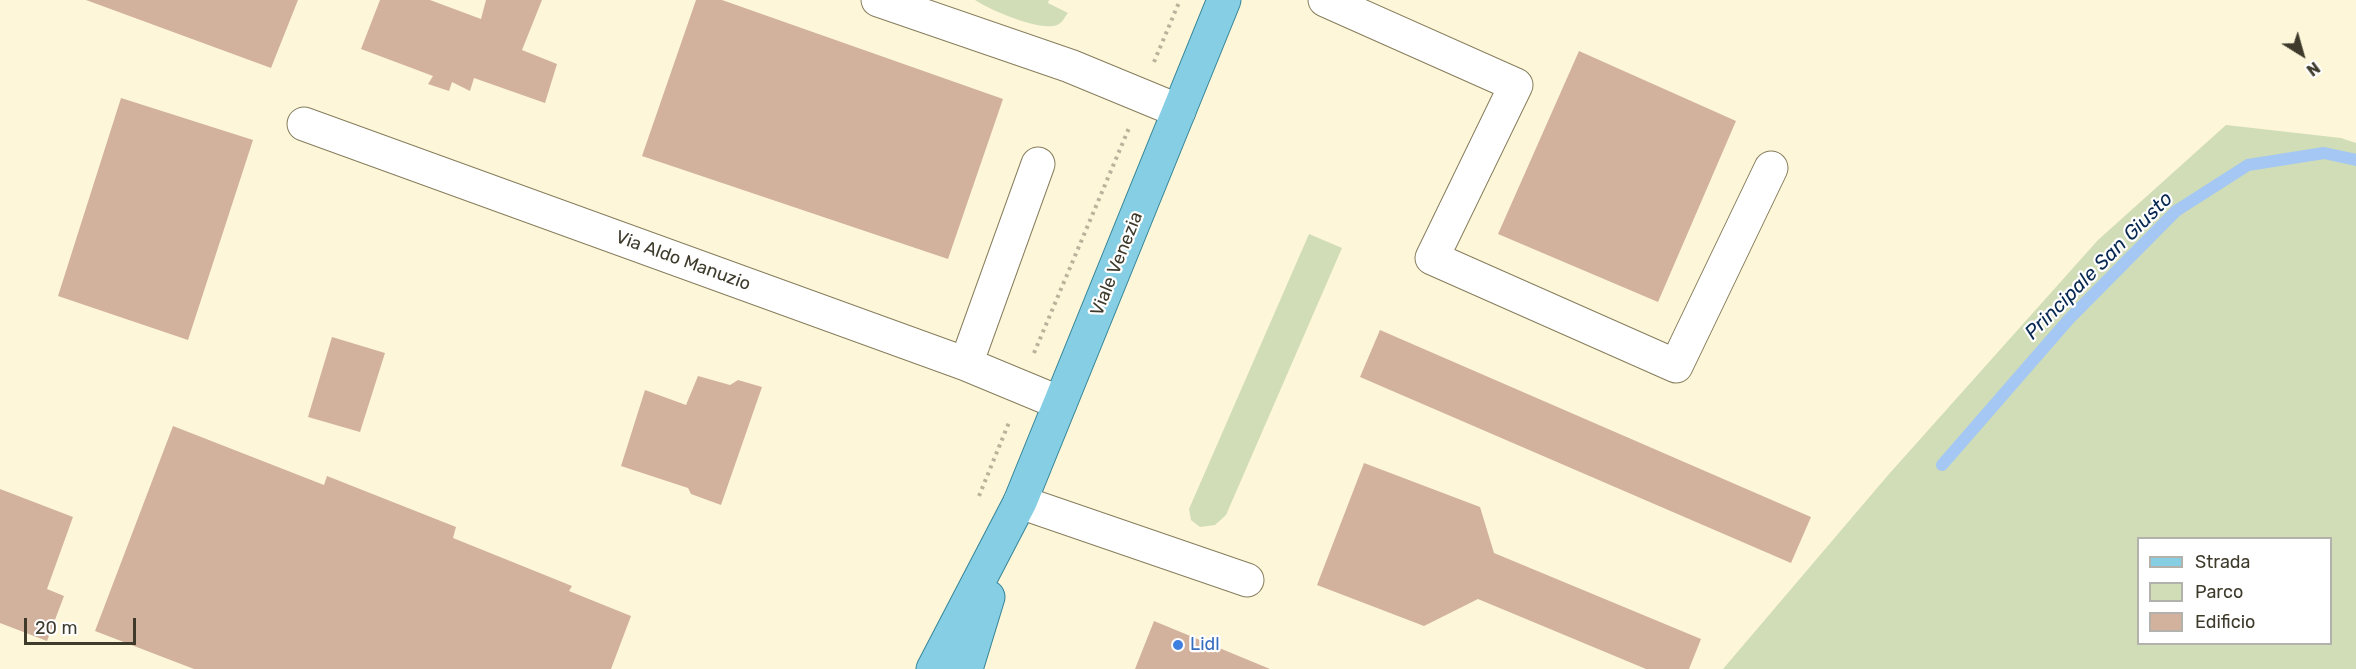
<!DOCTYPE html>
<html>
<head>
<meta charset="utf-8">
<style>
  body { margin:0 }
  #map { position:relative; width:2356px; height:669px; overflow:hidden; background:#fdf6d9; font-family:Rubik,sans-serif }
  canvas { display:block }
  .legend { position:absolute; left:2137px; top:537px; width:195px; height:108px; box-sizing:border-box; background:#fff; border:2px solid #b2b1ab; margin:0; padding:8px 10px; list-style:none; font-size:18px; color:#3e3b2c }
  .legend li { display:flex; align-items:center; gap:12px; height:30px }
  .legend b { width:30px; border:2px solid #b2b1ab }
  .north { position:absolute; left:2272px; top:24px; width:60px; height:60px; -webkit-text-stroke:4px #fff; paint-order:stroke; rotate:143deg; font-size:16px; font-weight:700; line-height:24px; text-align:center; color:#3e3b2c }
  .north::after { content:''; display:block; margin:auto; width:21px; height:27px; background:#3e3b2c; clip-path:polygon(50% 0,100% 100%,50% 72%,0 100%) }
  .scale { position:absolute; left:24px; top:618px; width:112px; height:27px; box-sizing:border-box; border:3px solid #3e3b2c; border-top:0; padding-left:8px; font-size:18px; line-height:21px; white-space:nowrap; color:#3e3b2c; -webkit-text-stroke:4px #fff; paint-order:stroke }
</style>
</head>
<body>
<div id="map">
<canvas width="2356" height="669"></canvas>
<ul class="legend">
<li><b style="height:8px;background:#85cee4"></b>Strada</li>
<li><b style="height:16px;background:#d1ddb6"></b>Parco</li>
<li><b style="height:16px;background:#d3b29d"></b>Edificio</li>
</ul>
<div class="north">N</div>
<div class="scale">20 m</div>
</div>
<script>
const context = document.querySelector('canvas').getContext('2d');
context.lineJoin = 'round';
function fill(path, color) { context.fillStyle = color; context.fill(path, 'evenodd'); }
function strokePath(path, color, width, dash) { context.strokeStyle = color; context.lineWidth = width; context.lineCap = dash ? 'butt' : 'round'; context.setLineDash(dash || []); context.stroke(path); }
function drawText(font, color, halo, rows, align = 'center') {
  context.font = font + ' Rubik,sans-serif'; context.lineWidth = 4.5; context.setLineDash([]); context.textBaseline = 'middle'; context.strokeStyle = halo; context.fillStyle = color; for (const [text, x, y, turn = 0] of rows) {
    context.save(); context.translate(x, y); context.rotate((+turn || 0) * Math.PI / 180); context.textAlign = isNaN(turn) ? turn : align; if (halo) context.strokeText(text, 0, 0); context.fillText(text, 0, 0); context.restore();
  }
}
const green = new Path2D(`
  M975 0H1049L1048 3 1068 13C1065 16 1063 22 1059 24 1044 34 988 9 975 0Z
  M2226 125 2341 138 2356 143V669H1723L1889 474 2098 240ZM2138 538H2330V644H2138Z
  M1309 234 1342 248 1226 515 1215 525 1200 527 1191 520 1189 509Z`);
const stream = new Path2D(`
  M1942 465 2069 319 2176 211 2248 165 2324 153 2356 160`);
const building = new Path2D(`
  M86 0H298L271 68Z
  M380 0H430L481 19 486 0H542L522 50 557 64 545 103 474 78 470 91 452 82 449 91 428 84 433 76 361 49Z
  M696 0H722L1003 99 948 259 642 156Z
  M1579 51 1736 121 1658 302 1498 234Z
  M121 98 253 140 188 340 58 296Z
  M1380 330 1811 517 1791 563 1360 377Z
  M332 337 385 353 360 432 308 417Z
  M698 376 730 385 738 380 762 387 721 505 691 494 688 488 621 466 645 390 686 405Z
  M173 426 324 485 327 476 456 527 453 538 572 586 569 591 631 616 611 669H194L95 631Z
  M1364 463 1480 507 1494 553 1701 639 1689 669H1646L1478 599 1424 626 1317 585Z
  M0 489 73 517 47 589 64 596 47 641 0 623Z
  M1154 621 1270 669H1135Z`);
const path = new Path2D(`
  M1154 62 1180 0
  M1034 353 1129 128
  M979 496 1010 420`);
const minor = new Path2D(`
  M878 0 1070 66 1179 111
  M1325 0 1516 85 1432 258 1676 366 1771 168
  M304 124 966 364 1060 403
  M966 364 1038 164
  M1020 502 1247 580`);
const major = new Path2D(`
  M933 669 1020 502 1224 0
  M966 669 988 597`);
const markers = [
  [1178,645,6,"#3f7fe0"]
];
const streetNames = [
  ["Via Aldo Manuzio",683,261,20],
  ["Viale Venezia",1117,264,-68]
];
const shopNames = [
  ["Lidl",1190,645]
];
const waterNames = [
  ["Principale San Giusto",2099,266,-45]
];
fill(green, '#d1ddb6');
strokePath(stream, '#a4c7f4', 12);
fill(building, '#d3b29d');
strokePath(minor, '#867d5c', 35);
strokePath(major, '#378598', 35);
strokePath(path, '#b9b39b', 4, [3, 4.5]);
strokePath(minor, '#fff', 33);
strokePath(major, '#85cee4', 33);
for (const [x, y, r, color] of markers) { const dot = new Path2D(); dot.arc(x, y, r, 0, 2 * Math.PI); context.fillStyle = color; context.fill(dot); strokePath(dot, '#fff', 2); }
drawText('18px', '#3e3b2c', '#fff', streetNames);
drawText('18px', '#366cbe', '#fff', shopNames, 'left');
drawText('italic 20px', '#062851', '#fff', waterNames);
</script>
</body>
</html>
